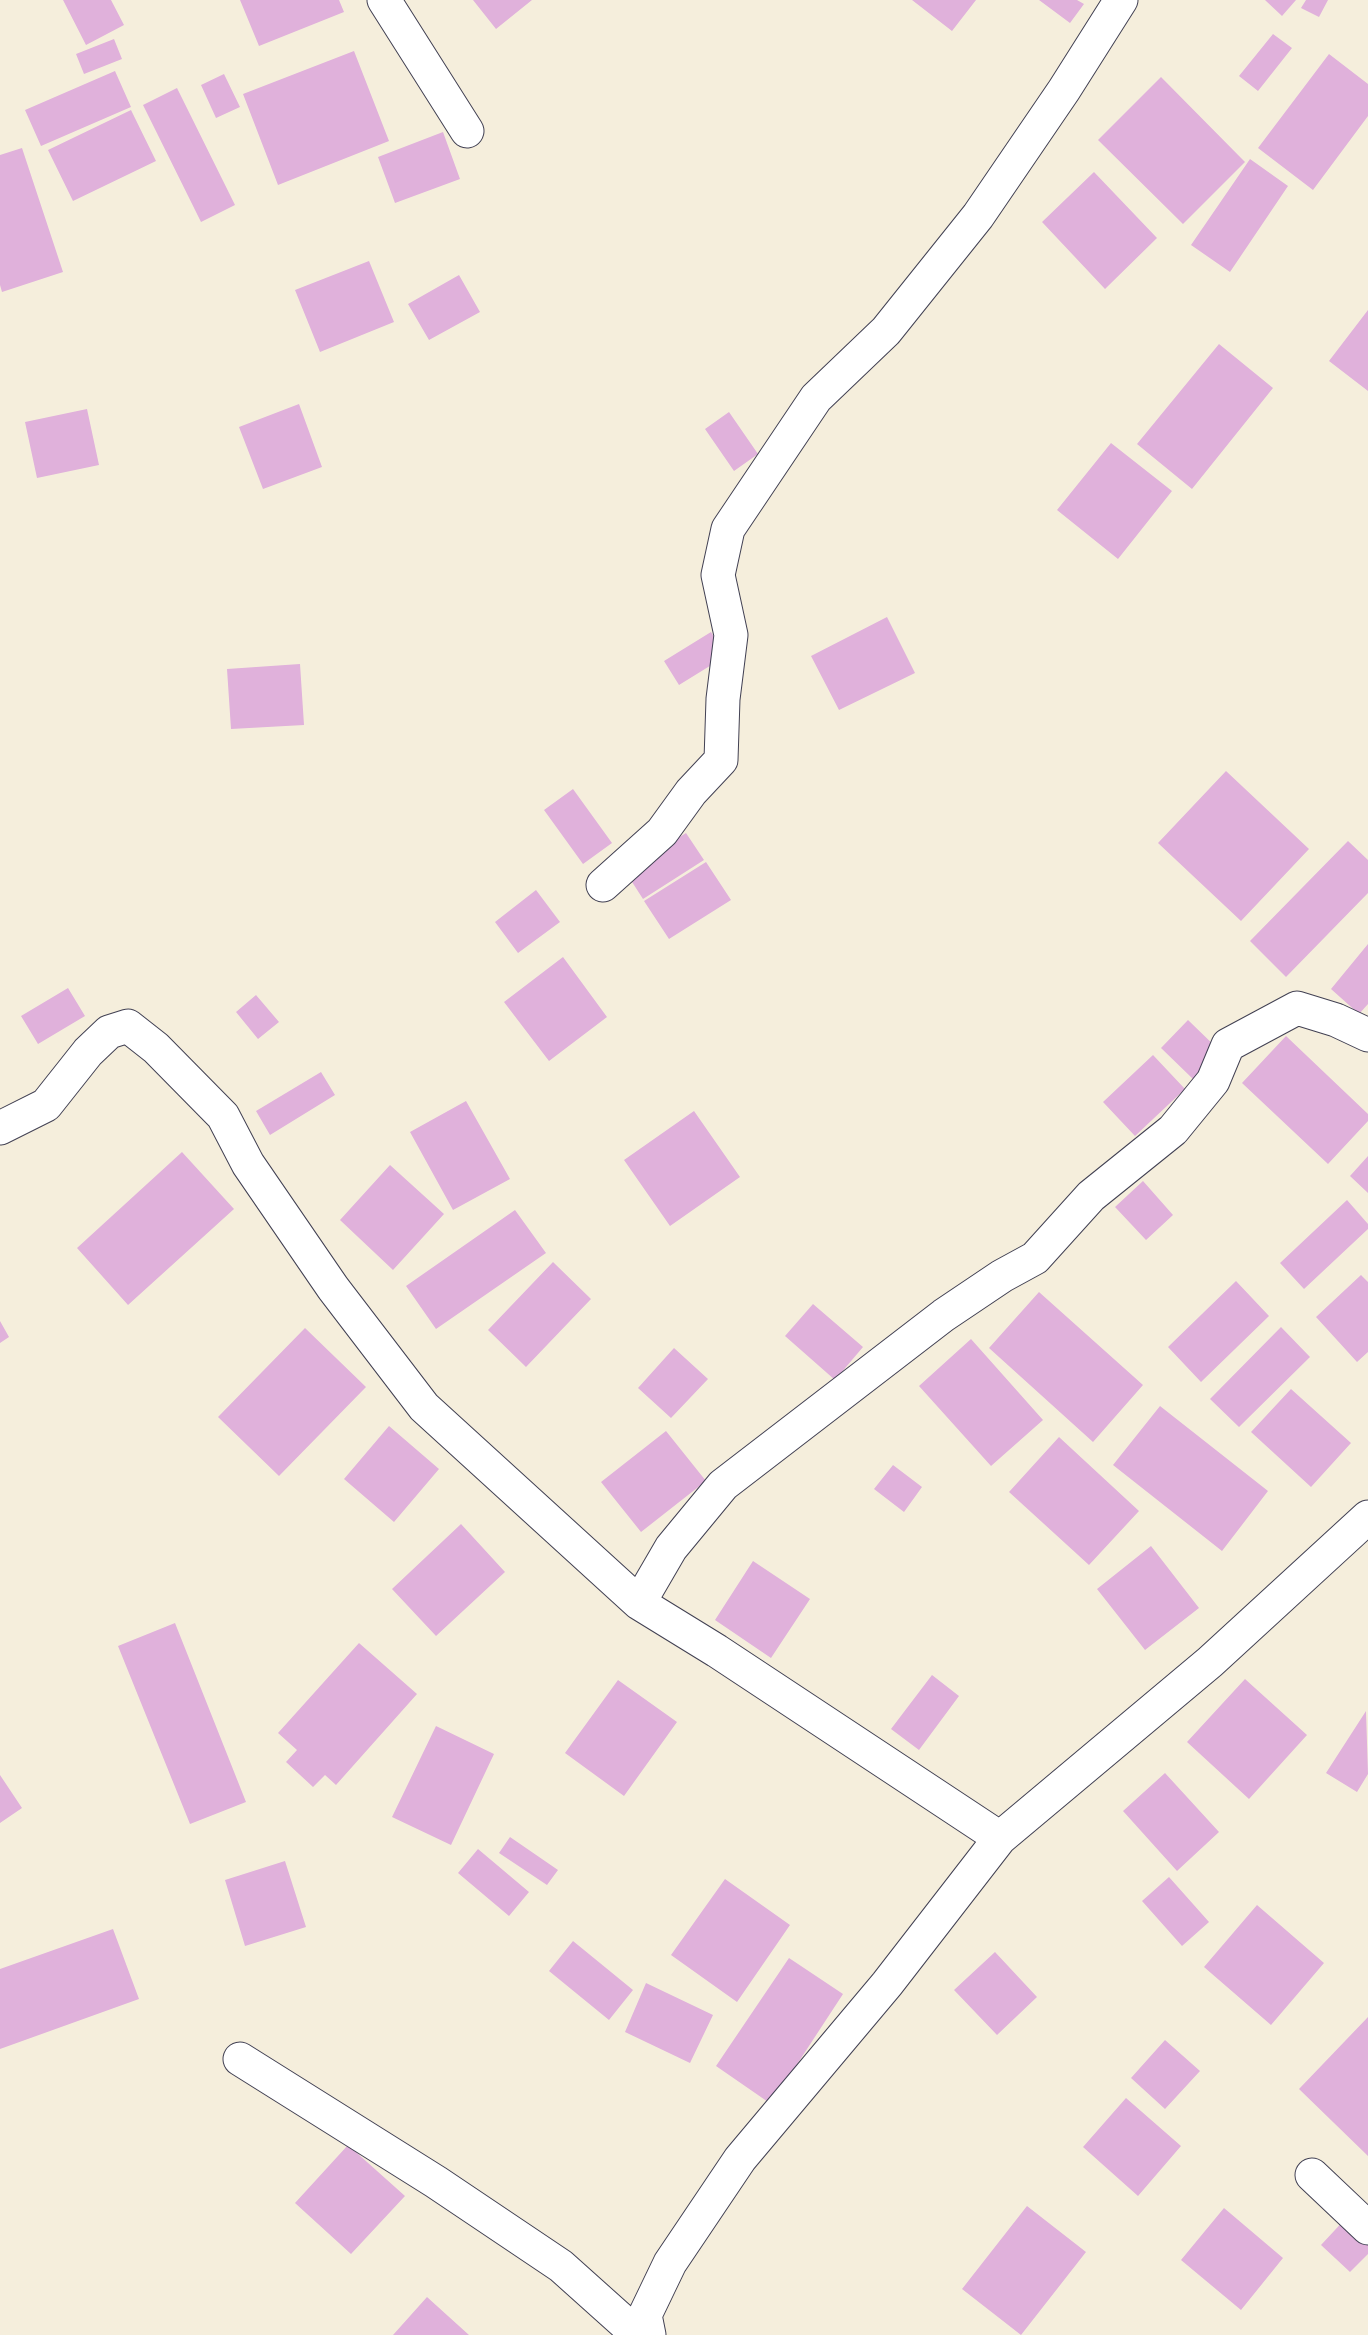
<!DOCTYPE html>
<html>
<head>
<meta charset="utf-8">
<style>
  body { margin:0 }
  canvas { display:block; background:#f5eedc }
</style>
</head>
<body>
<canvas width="1368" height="2335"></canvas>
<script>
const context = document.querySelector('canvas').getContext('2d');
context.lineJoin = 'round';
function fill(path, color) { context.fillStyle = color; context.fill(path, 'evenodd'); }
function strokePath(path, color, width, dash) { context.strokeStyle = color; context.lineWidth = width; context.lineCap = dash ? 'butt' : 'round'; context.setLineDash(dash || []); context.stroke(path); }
const building = new Path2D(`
  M63 0H111L124 25 86 45Z
  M240 0H339L344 12 259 46Z
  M473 0H532L496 29Z
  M912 0H976L952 31Z
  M1039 0H1077L1084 4 1070 23Z
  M1265 0H1296L1282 16Z
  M1306 0H1328L1319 17 1301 8Z
  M1273 34 1292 48 1258 91 1239 76Z
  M114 39 122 59 84 74 76 54Z
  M354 51 389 141 278 185 243 94Z
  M1329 54 1368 84V116L1313 190 1258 148Z
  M115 71 131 107 41 146 25 110Z
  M224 74 240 107 216 118 201 85Z
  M1161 77 1245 162 1183 224 1098 140Z
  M177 88 235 205 201 222 143 105Z
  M131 110 156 161 73 201 48 150Z
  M443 132 460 179 395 203 378 157Z
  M22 148 63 272 2 292 0 285V155Z
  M1250 159 1288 186 1230 272 1191 245Z
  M1094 172 1157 238 1105 289 1042 222Z
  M369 261 394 322 320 352 295 290Z
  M459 275 480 312 429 340 408 304Z
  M1368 310V391L1329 361Z
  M1219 344 1273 388 1192 489 1137 444Z
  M299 404 322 467 263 489 239 427Z
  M87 409 99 465 37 478 25 422Z
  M729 412 758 454 734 471 705 429Z
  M1111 443 1172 491 1118 559 1057 510Z
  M887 617 915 673 839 710 811 656Z
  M711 632 726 656 679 685 664 661Z
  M300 664 304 725 231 729 227 669Z
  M1226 771 1309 849 1241 921 1158 843Z
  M573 789 612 843 583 864 544 810Z
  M686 833 704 860 643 899 625 871Z
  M1348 841 1368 860V893L1286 977 1250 941Z
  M706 862 731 900 669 939 644 901Z
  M536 890 560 922 518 953 495 922Z
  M1368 944V1004L1359 1014 1331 989Z
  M563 957 607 1017 549 1061 504 1002Z
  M68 988 85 1016 38 1044 21 1016Z
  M256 995 279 1022 258 1039 236 1012Z
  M1188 1020 1220 1051 1193 1079 1161 1048Z
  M1286 1036 1368 1114V1121L1328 1164 1242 1083Z
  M1153 1055 1185 1089 1135 1136 1103 1102Z
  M321 1072 335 1095 270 1135 256 1111Z
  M466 1101 510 1179 453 1210 410 1132Z
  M694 1111 740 1177 670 1226 624 1160Z
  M182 1152 234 1209 128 1305 77 1248Z
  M1368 1156V1193L1350 1176Z
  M390 1165 444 1214 393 1270 340 1220Z
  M1143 1181 1173 1215 1146 1240 1115 1207Z
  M1347 1200 1368 1224V1229L1304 1289 1280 1263Z
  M515 1210 546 1253 436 1329 406 1286Z
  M553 1262 591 1299 526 1367 488 1330Z
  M1361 1275 1368 1282V1352L1357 1362 1316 1317Z
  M1236 1281 1269 1316 1201 1382 1168 1347Z
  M1039 1292 1143 1385 1093 1442 989 1348Z
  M813 1304 863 1347 835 1380 785 1336Z
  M0 1321 9 1337 0 1343Z
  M1281 1327 1310 1357 1239 1427 1210 1399Z
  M305 1328 366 1387 279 1476 218 1417Z
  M971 1339 1043 1420 991 1466 919 1386Z
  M674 1348 708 1379 671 1418 638 1388Z
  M1291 1389 1351 1443 1311 1487 1251 1432Z
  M1160 1406 1268 1491 1222 1551 1113 1465Z
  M389 1426 439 1469 394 1522 344 1479Z
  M666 1431 706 1481 641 1532 601 1482Z
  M1059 1437 1139 1511 1089 1565 1009 1492Z
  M893 1465 922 1487 904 1512 874 1489Z
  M461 1524 505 1572 436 1636 392 1589Z
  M1151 1546 1199 1608 1145 1650 1097 1589Z
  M753 1561 810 1599 771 1658 715 1620Z
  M175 1623 246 1802 190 1824 118 1646Z
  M359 1643 417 1694 336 1785 325 1775 313 1787 286 1762 297 1750 278 1733Z
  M932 1675 959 1696 919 1750 891 1729Z
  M1245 1679 1307 1735 1249 1799 1187 1742Z
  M618 1680 677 1722 624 1796 565 1753Z
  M1366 1711 1368 1774 1357 1792 1326 1773Z
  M436 1726 494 1754 451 1845 392 1817Z
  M1165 1773 1219 1832 1177 1871 1123 1811Z
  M0 1775 22 1808 0 1823Z
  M510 1837 558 1870 547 1885 499 1853Z
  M478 1849 529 1892 509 1916 458 1873Z
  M285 1861 306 1927 245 1946 225 1880Z
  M1169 1877 1209 1922 1182 1946 1142 1901Z
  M725 1879 790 1925 737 2002 671 1955Z
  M1257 1905 1324 1963 1271 2025 1204 1967Z
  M113 1929 139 1999 0 2049V1969Z
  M573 1941 633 1990 609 2020 549 1971Z
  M995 1952 1037 1997 997 2035 954 1990Z
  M789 1958 843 1994 771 2104 716 2066Z
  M646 1983 713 2015 690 2063 625 2032Z
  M1368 2017V2156L1299 2089Z
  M1165 2040 1200 2071 1165 2109 1131 2078Z
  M1126 2098 1181 2146 1138 2196 1083 2147Z
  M348 2145 405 2196 351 2254 295 2203Z
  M1027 2206 1086 2252 1021 2335 962 2289Z
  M1224 2208 1283 2258 1241 2310 1181 2260Z
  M1348 2216 1368 2234V2254L1350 2272 1321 2245Z
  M427 2297 469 2335H393Z`);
const street = new Path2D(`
  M384 0 467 131
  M603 885 662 832 691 792 721 760 723 699 731 635 718 575 728 529 816 398 886 331 978 216 1064 90 1121 0
  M0 1128 46 1105 88 1052 109 1032 128 1026 156 1048 223 1116 248 1164 333 1288 424 1407 639 1603 717 1651 1000 1838
  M639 1603 671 1548 723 1485 944 1315 1002 1276 1035 1258 1091 1196 1173 1130 1213 1081 1228 1045 1297 1008 1336 1020 1368 1035
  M240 2059 436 2182 561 2266 638 2335
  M1312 2175 1368 2228
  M649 2335 645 2315 670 2263 740 2159 887 1984 1000 1838 1210 1662 1368 1517`);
fill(building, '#e0b1db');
strokePath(street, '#424153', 35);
strokePath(street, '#fff', 33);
</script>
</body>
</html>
